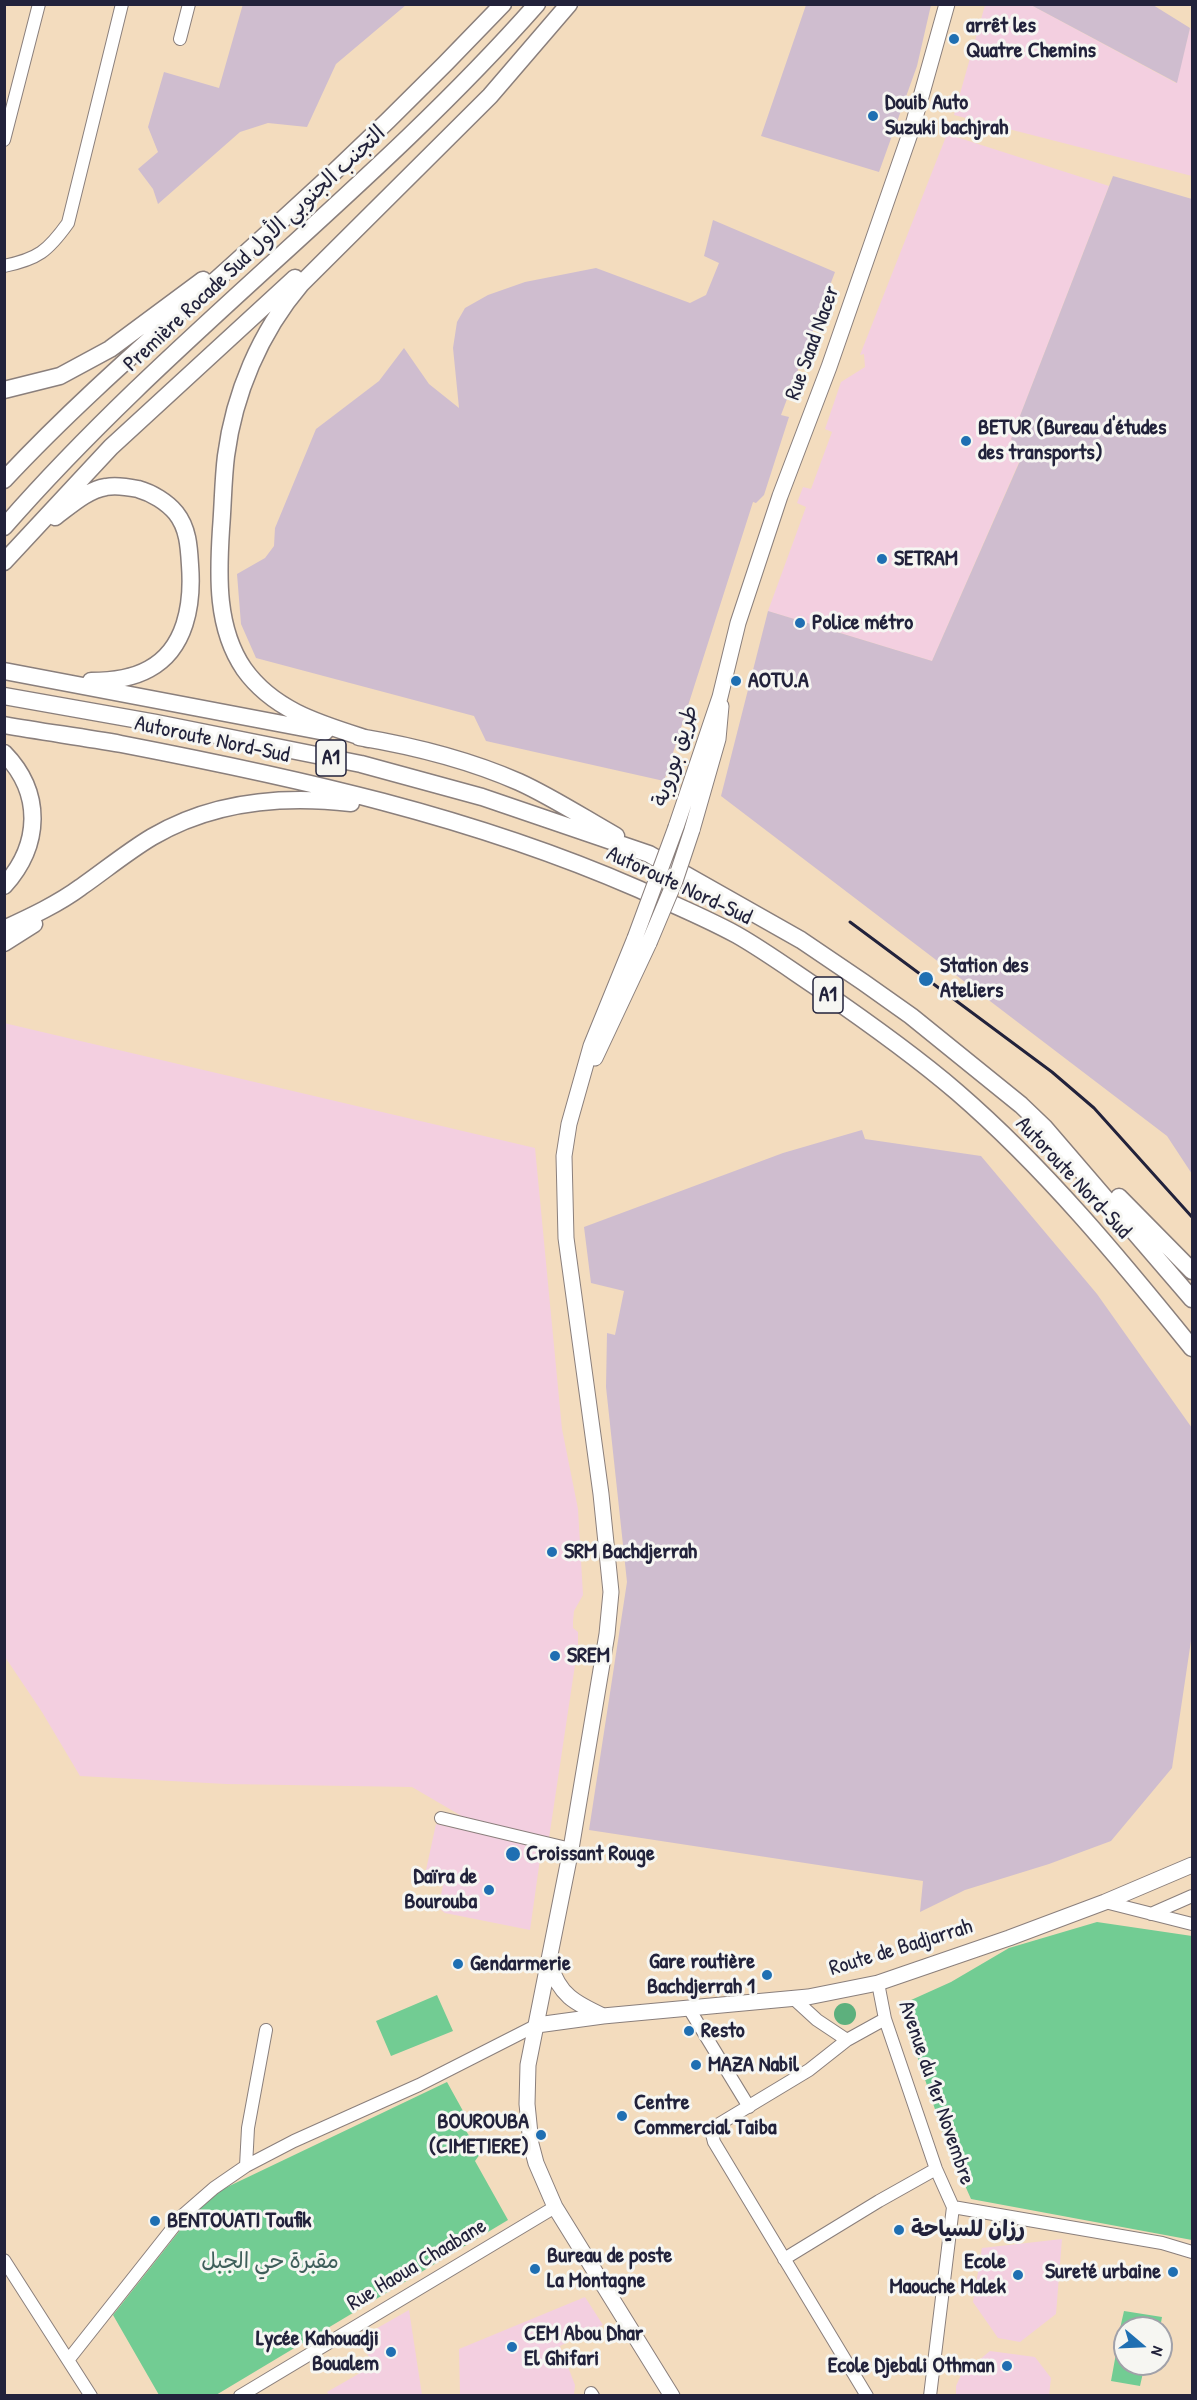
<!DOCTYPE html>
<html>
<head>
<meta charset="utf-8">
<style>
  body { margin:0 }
  #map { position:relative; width:1197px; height:2400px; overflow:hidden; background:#f3dcbe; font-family:"Patrick Hand",sans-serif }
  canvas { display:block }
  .frame { position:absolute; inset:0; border:6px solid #22223b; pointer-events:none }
  .north { position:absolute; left:1113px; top:2316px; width:60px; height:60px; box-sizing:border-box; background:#f6f6f2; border:2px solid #a1a1a9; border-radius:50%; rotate:109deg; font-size:16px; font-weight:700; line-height:24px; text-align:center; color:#22223b }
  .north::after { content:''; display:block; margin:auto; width:21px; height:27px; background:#1f6fb2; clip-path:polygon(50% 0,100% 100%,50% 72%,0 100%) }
</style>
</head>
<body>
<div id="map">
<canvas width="1197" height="2400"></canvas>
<div class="frame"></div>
<div class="north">N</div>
</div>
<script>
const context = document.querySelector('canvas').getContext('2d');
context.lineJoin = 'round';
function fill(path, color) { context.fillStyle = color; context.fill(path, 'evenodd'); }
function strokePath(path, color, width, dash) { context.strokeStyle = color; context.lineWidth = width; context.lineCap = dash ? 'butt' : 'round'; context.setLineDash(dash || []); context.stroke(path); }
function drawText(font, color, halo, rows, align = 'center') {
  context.font = font + ' "Patrick Hand","Playpen Sans Arabic",sans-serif'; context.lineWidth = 6; context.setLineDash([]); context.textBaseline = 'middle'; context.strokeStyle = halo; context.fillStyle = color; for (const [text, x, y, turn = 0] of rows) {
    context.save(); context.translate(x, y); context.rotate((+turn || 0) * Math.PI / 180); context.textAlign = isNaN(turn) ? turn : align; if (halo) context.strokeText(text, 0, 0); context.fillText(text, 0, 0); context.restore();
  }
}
const built = new Path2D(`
  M985 5H1031L1176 83 1190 28 1192 30V176L954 115Z
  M947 134 1109 186 1011 439 1023 453 932 661 768 611 806 507 797 503 803 487 811 489 832 432 825 429 841 382 865 367 864 354 860 355Z
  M4 1023 535 1148 562 1429 578 1509 583 1595 574 1611 573 1621V1628L578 1632V1645L549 1838 465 1818 412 1787 226 1784 80 1776 42 1712 5 1657Z
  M436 1824 542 1845 530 1930 445 1913 441 1910 439 1905 445 1875 426 1870Z
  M1062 2239 1056 2314 1020 2342 998 2338 973 2302 982 2248Z
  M585 2297 603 2325 560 2346 575 2385 574 2395H460L459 2349Z
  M409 2310 422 2395H329L327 2392 374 2365 358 2339Z
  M990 2351 1035 2357 1051 2378 1049 2395H956V2386L961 2375Z`);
const industrial = new Path2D(`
  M243 4 406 5 336 64 307 127 268 123 240 132 158 204 153 189 138 169 158 152 148 127 164 72 219 88Z
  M806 5H931L917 66 879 172 761 136Z
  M1031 5H1153L1190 28 1177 83Z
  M1113 176 1192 199V1174L1167 1136 721 796 768 611 932 661 1023 454 1011 439Z
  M713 220 835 272 781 415 789 417 764 495 756 503 753 502 664 781 486 741 474 716 256 658 241 624 237 574 265 558 274 546 275 528 316 429 379 381 404 348 429 384 459 408 453 348 457 322 465 308 488 295 525 282 596 268 690 303 706 295 719 263 704 256Z
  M862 1130 865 1139 981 1156 1097 1294 1192 1428V1634L1172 1768 1111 1841 1049 1864 965 1890 920 1912 923 1881 589 1830 627 1582 606 1387 607 1333 615 1335 624 1291 591 1283 584 1227 783 1153Z`);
const green = new Path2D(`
  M1097 1922 1192 1936V2240L971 2199 947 2145 900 2005 951 1982 1009 1948Z
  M437 1995 453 2031 391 2056 376 2021Z
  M447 2082 468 2120 462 2124 480 2154 475 2161 508 2220 216 2395H159L113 2315 196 2210 223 2189Z
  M1124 2311 1162 2317 1160 2328H1125V2334L1119 2333Z
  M1119 2337 1125 2338V2364H1145L1140 2386 1111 2381Z`);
const forest = new Path2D(`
  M834 2014a11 11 0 1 1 22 0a11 11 0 1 1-22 0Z`);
const minor = new Path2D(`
  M180 39 189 4
  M4 140 39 4
  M4 266C38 259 48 251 68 223L122 4
  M441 1818 571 1849
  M1105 1902 1192 1924
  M1151 1914 1192 1896
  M878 1983 885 2019 936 2169 953 2207 930 2396
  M793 1998 817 2020 847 2040
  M688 2007 749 2107
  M246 2166 248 2128 266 2030
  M953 2207 1162 2243 1192 2252
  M784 2259 879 2201 936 2169
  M4 2260 91 2396
  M69 2359 183 2215 214 2188 246 2166 294 2141 419 2085 537 2025
  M240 2396 555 2207
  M591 2396V2393L593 2396
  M867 2396 714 2142 712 2134 716 2126 809 2070 847 2040 885 2019`);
const major = new Path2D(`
  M676 827 720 697 738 623 780 496 829 367 913 125 947 4
  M692 830 718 739 721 706
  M635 938 591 1046 569 1124 564 1156 566 1238 601 1494 611 1592 607 1634 571 1849 528 2065 527 2104 531 2144 536 2163 555 2207 672 2396
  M595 1058 649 943
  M550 1964C559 1995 575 2003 603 2016
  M537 2025 603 2016 808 1997 878 1983 1009 1938 1105 1902 1192 1865`);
const highway = new Path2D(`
  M4 390 60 376 110 349 203 280
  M4 480C87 391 180 314 269 232 350 159 428 83 503 4
  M55 517C70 506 87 490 106 487 116 485 128 487 138 489 152 493 167 502 176 513 188 528 189 547 190 565 193 604 186 649 149 669 131 679 111 681 91 681
  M4 527C168 339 372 191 537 4
  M4 562 111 447 295 278
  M4 671 325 732
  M4 696 156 723 361 764 482 797 649 854 801 940 863 982 911 1016 1021 1105 1044 1127 1192 1299
  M4 725C43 732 82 737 121 744 297 778 471 816 636 888 670 903 704 917 737 935 765 951 791 970 818 988 866 1021 914 1055 957 1092 1045 1168 1120 1259 1192 1348
  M359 737C413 746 469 760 519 782 552 797 584 818 616 836
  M368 739C321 724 274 711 244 669 216 628 218 576 221 529 223 505 223 480 226 456 234 394 260 332 301 284L490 96 569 4
  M4 753C43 793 41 845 4 886
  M4 929C30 917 58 904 81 887 104 871 127 852 152 837 213 801 282 795 351 803
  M4 943 34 924
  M1119 1197 1192 1271`);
const rail = new Path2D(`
  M850 922 1052 1072 1094 1108 1192 1217`);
const majorBridge = new Path2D(`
  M635 938 676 827
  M649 943 675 881 692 830`);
const markers = [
  [954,39,6,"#1f6fb2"],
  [873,116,6,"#1f6fb2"],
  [966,441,6,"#1f6fb2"],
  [882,559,6,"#1f6fb2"],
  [800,623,6,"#1f6fb2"],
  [736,681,6,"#1f6fb2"],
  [926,979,8,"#1f6fb2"],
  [552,1552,6,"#1f6fb2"],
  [555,1656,6,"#1f6fb2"],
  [513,1854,8,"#1f6fb2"],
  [489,1890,6,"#1f6fb2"],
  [458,1964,6,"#1f6fb2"],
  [767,1975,6,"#1f6fb2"],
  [689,2031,6,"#1f6fb2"],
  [696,2065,6,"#1f6fb2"],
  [622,2116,6,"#1f6fb2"],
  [541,2135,6,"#1f6fb2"],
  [155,2221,6,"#1f6fb2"],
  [899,2230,6,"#1f6fb2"],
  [535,2269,6,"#1f6fb2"],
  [1173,2272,6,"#1f6fb2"],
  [1018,2275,6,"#1f6fb2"],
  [512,2347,6,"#1f6fb2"],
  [391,2352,6,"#1f6fb2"],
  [1007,2366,6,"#1f6fb2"]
];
const shields = [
  [331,758,30],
  [828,995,30]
];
const shieldNames = [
  ["A1",331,758],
  ["A1",828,995]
];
const poiNames = [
  ["arrêt les",966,26],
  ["Quatre Chemins",966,51],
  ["Douib Auto",885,103],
  ["Suzuki bachjrah",885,128],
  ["BETUR (Bureau d'études",978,428],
  ["des transports)",978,453],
  ["SETRAM",894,559],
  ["Police métro",812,623],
  ["AOTU.A",748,681],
  ["Station des",940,966],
  ["Ateliers",940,991],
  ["SRM Bachdjerrah",564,1552],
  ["SREM",567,1656],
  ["Croissant Rouge",526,1854],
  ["Daïra de",477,1877,"right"],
  ["Bourouba",477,1902,"right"],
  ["Gare routière",755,1962,"right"],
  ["Bachdjerrah 1",755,1987,"right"],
  ["Gendarmerie",470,1964],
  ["Resto",701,2031],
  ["MAZA Nabil",708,2065],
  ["Centre",634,2103],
  ["Commercial Taiba",634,2128],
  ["BOUROUBA",529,2122,"right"],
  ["(CIMETIERE)",529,2147,"right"],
  ["BENTOUATI Toufik",167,2221],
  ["رزان للسياحة",911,2230],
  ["Bureau de poste",547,2256],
  ["La Montagne",547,2281],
  ["Ecole",1006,2262,"right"],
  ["Maouche Malek",1006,2287,"right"],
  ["Sureté urbaine",1161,2272,"right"],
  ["CEM Abou Dhar",524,2334],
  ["El Ghifari",524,2359],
  ["Lycée Kahouadji",379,2339,"right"],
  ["Boualem",379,2364,"right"],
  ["Ecole Djebali Othman",995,2366,"right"]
];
const streetNames = [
  ["Première Rocade Sud التجنب الجنوبي الأول",255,249,-43],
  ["Rue Saad Nacer",813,343,-70],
  ["Autoroute Nord-Sud",212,740,12],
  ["طريق بوروبة",676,756,-72],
  ["Autoroute Nord-Sud",679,886,25],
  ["Autoroute Nord-Sud",1073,1178,47],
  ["Route de Badjarrah",901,1948,-17],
  ["Avenue du 1er Novembre",936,2093,71],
  ["Rue Haoua Chaabane",417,2265,-31]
];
const parkNames = [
  ["مقبرة حي الجبل",270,2262]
];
fill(built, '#f3cfe0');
fill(industrial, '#cfbdcf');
fill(green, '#72cc93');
fill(forest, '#5db07d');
strokePath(minor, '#8a7f7c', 14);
strokePath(major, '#8a7f7c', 17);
strokePath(highway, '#8a7f7c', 19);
strokePath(minor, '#fff', 12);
strokePath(major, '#fff', 15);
strokePath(highway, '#fff', 16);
strokePath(rail, '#22223b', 3);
strokePath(majorBridge, '#8a7f7c', 17, []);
strokePath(majorBridge, '#fff', 15);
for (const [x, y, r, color] of markers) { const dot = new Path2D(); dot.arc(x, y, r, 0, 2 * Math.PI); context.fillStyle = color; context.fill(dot); strokePath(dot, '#f6f6f2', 2); }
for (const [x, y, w] of shields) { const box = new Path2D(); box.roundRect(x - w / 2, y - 18, w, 36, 4.5); context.fillStyle = '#f6f6f2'; context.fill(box); strokePath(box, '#22223b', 1.5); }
drawText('bold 21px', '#22223b', null, shieldNames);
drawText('bold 22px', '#22223b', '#f6f6f2', poiNames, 'left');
drawText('22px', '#22223b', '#f6f6f2', streetNames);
drawText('22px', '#3e5e5a', '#f6f6f2', parkNames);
</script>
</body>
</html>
